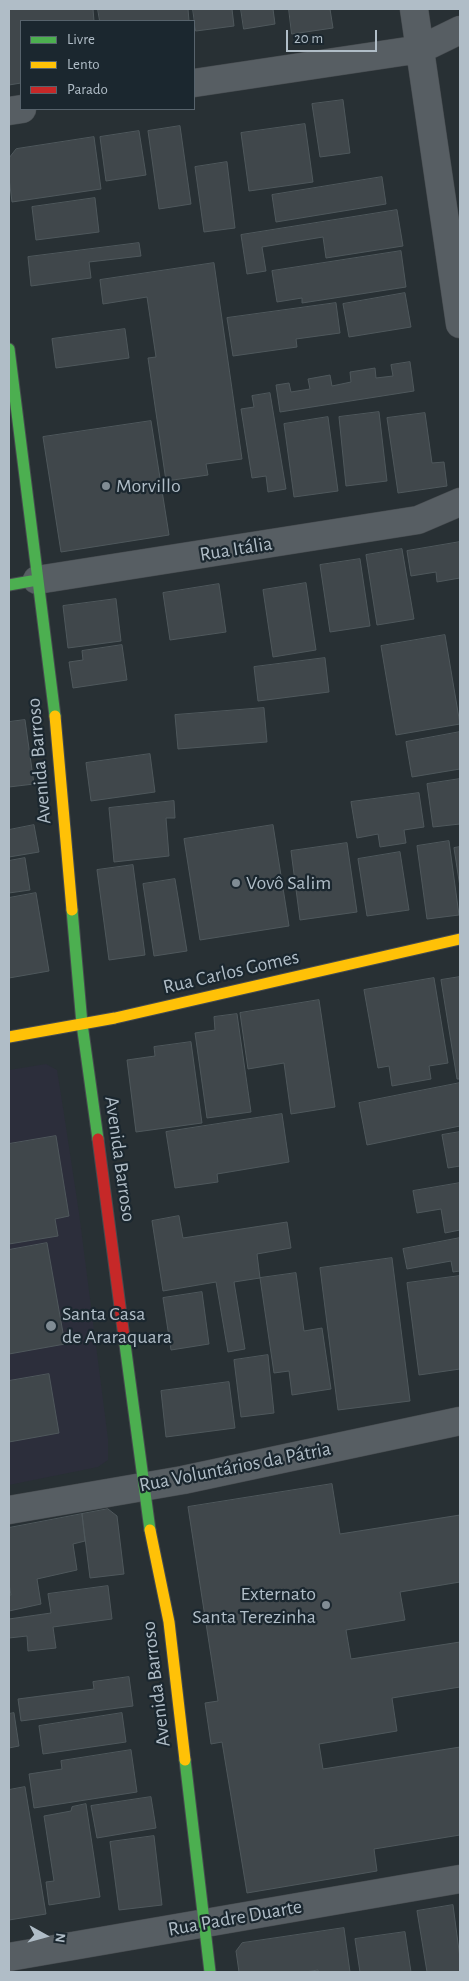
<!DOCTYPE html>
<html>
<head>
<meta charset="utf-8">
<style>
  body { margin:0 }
  #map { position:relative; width:469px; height:1981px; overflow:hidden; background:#283034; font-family:"Alegreya Sans",sans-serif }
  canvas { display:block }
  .frame { position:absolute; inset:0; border:10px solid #b0bdc7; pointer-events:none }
  .legend { position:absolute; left:20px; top:20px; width:175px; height:90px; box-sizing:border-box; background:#1b272f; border:1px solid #57636c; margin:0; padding:6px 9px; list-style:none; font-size:15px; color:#b0bdc7 }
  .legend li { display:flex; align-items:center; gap:10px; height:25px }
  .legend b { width:25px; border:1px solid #57636c }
  .north { position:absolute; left:20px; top:1911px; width:50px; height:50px; -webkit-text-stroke:4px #1b272f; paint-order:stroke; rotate:97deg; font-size:14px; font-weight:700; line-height:20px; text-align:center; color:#b0bdc7 }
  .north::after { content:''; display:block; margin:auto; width:18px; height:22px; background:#b0bdc7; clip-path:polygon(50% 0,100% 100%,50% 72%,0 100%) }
  .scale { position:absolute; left:286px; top:30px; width:91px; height:22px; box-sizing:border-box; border:2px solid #b0bdc7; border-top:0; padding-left:6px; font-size:15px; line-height:18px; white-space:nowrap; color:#b0bdc7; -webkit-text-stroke:4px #1b272f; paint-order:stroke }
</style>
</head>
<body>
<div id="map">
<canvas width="469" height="1981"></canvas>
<div class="frame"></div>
<ul class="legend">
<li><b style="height:6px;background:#4caf50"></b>Livre</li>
<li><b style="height:6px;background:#ffc107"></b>Lento</li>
<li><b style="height:6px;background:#c62828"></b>Parado</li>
</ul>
<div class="north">N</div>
<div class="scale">20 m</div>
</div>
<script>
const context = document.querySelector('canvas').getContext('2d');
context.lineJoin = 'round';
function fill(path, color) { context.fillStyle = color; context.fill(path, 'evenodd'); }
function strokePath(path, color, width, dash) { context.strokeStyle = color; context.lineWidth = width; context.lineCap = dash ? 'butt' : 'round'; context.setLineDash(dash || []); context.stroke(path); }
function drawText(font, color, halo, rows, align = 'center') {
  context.font = font + ' "Alegreya Sans",sans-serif'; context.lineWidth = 4.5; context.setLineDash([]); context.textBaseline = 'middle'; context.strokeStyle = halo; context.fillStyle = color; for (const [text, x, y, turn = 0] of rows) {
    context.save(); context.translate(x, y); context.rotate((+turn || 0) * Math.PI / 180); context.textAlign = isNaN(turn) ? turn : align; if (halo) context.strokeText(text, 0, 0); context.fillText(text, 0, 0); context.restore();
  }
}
const medical = new Path2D(`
  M46 1064 57 1070 64 1114 79 1213 108 1439V1460L98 1467 9 1485V1070Z`);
const building = new Path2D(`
  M9 9H93L94 21H21V83L9 85Z
  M98 9H188L189 21H100Z
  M193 9H232L234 26 196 31Z
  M241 9H273L275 24 244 29Z
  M289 9H330L333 28 292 34Z
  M343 100 350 153 320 157 312 104Z
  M305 124 313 182 249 191 241 133Z
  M180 126 191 204 159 209 148 131Z
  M139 131 146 175 106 181 100 137Z
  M94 137 101 189 12 202 9 178V158L16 149Z
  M227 162 235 228 204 232 195 167Z
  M382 177 386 204 276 222 272 195Z
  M95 198 99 232 36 240 32 207Z
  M397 210 403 246 326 258 323 237 262 247 266 271 247 274 241 235Z
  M139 243 141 256 89 262 91 278 31 286 28 257Z
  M401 251 406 287 302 303V298L277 302 272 271Z
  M214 263 242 459 206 464 208 475 166 481 148 358 156 357 147 297 103 304 100 280Z
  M405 293 411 327 349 337 343 304Z
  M336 303 340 333 296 339 297 347 233 356 227 318Z
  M125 329 129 358 56 368 52 339Z
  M410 362 414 391 280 412 276 385 289 383 291 392 310 389 308 379 330 375 332 386 351 382 350 372 375 368 376 378 393 376 391 365Z
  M270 393 286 489 268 492 266 476 252 478 241 409 254 407 252 396Z
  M379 412 387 481 346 486 339 417Z
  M425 413 432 463 444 462 447 486 398 493 387 418Z
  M328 417 338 491 294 497 284 424Z
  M151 421 169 535 61 552 43 437Z
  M460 542V578L437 582 436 572 411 576 407 551Z
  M402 549 414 619 377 625 366 555Z
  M360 559 370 626 330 632 320 565Z
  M306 583 316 650 273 657 263 590Z
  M219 584 226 632 170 640 163 593Z
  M116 599 121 641 68 648 63 606Z
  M445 635 460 724 396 735 381 646Z
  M122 645 127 680 73 688 69 662 83 660 82 651Z
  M325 658 329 692 258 701 254 667Z
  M264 708 267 742 178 749 175 715Z
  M25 720 34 784 9 787V722Z
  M460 732V769L412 777 406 742Z
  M150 754 155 792 91 801 86 763Z
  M460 779V824L433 827 427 784Z
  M419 793 424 827 404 830 406 843 380 847 378 834 357 838 351 802Z
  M174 801 175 818H166L169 856 114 862 109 808Z
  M34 825 39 852 9 857V830Z
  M273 825 289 926 200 940 184 839Z
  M449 841 459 915 427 919 417 846Z
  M347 843 357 912 300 920 291 851Z
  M460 847V887L454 848Z
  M400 852 409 910 367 916 358 859Z
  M25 858 30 890 9 893V861Z
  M133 865 145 955 109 960 97 870Z
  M175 879 187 951 154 956 143 884Z
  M36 893 49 971 9 978V898Z
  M460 977V1079H457L441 980Z
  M434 978 448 1063 429 1066 431 1079 392 1086 389 1066 378 1068 364 990Z
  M319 1000 335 1107 291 1114 284 1063 248 1069 240 1013Z
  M237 1014 251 1112 207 1118 195 1033 215 1030 214 1017Z
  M191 1042 202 1123 136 1132 127 1060 155 1056 154 1047Z
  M460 1083V1126L367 1145 359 1103Z
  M282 1114 289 1162 217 1174 218 1182 175 1188 166 1132Z
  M460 1132V1166L448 1168 442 1135Z
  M56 1136 69 1216 55 1219 58 1236 9 1244V1144Z
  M460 1183V1230L445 1233 441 1209 417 1213 413 1191Z
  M179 1216 183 1238 287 1222 291 1248 257 1254 260 1278 234 1282 245 1349 228 1352 216 1282 163 1291 152 1221Z
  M460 1238V1271L453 1272 451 1261 407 1269 403 1249Z
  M47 1243 65 1344 9 1354V1250Z
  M392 1258 410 1401 338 1410 320 1268Z
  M296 1273 304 1331 322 1328 331 1389 292 1395 289 1371 274 1373 260 1278Z
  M460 1276V1369L419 1375 407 1283Z
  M202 1292 209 1344 171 1350 163 1298Z
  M268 1355 274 1413 241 1417 234 1360Z
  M49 1374 59 1433 9 1442V1381Z
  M229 1382 235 1428 166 1437 161 1391Z
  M332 1484 340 1534 460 1515V1582L400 1592 405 1620 346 1630 351 1659 460 1642V1687L392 1698 397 1731 319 1744 323 1769 460 1747V1835L374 1849 377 1871 247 1893 222 1742 211 1744 205 1703 218 1701 188 1507Z
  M108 1509 117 1516 124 1574 90 1578 82 1514Z
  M82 1514 85 1541 73 1544 77 1570 37 1579 41 1604 9 1611V1595H11L9 1584V1528Z
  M108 1586 112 1619 53 1627 56 1648 28 1651 27 1636 9 1638V1619L51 1613 48 1594Z
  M129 1677 133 1706 21 1721 18 1699 94 1689 93 1682Z
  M14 1713 19 1746 9 1748V1714Z
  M122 1713 126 1742 43 1754 39 1726Z
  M131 1750 137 1792 34 1808 29 1774 62 1769 61 1761Z
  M25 1787 46 1914 9 1920V1790Z
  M151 1797 156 1828 97 1838 91 1806Z
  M86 1804 100 1897 49 1905 46 1882 54 1881 44 1816 71 1811 72 1807Z
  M154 1836 162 1905 119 1910 110 1842Z
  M453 1905 460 1958V1972H427L417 1911Z
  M344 1928 350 1972H318V1970L305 1972H239L236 1951 242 1943Z
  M405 1932 411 1972H360L355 1939Z`);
const street = new Path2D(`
  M414 9 460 324
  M194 83 421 49 460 30
  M9 111 22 109
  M37 580 418 520 460 502
  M9 1510 183 1480 460 1421
  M9 1957 460 1879`);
const fast = new Path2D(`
  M9 349 55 716
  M9 585 37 580
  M72 910 82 1024 98 1139
  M124 1337 150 1530
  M185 1760 210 1972`);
const slow = new Path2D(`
  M55 716 72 910
  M9 1037 115 1018 460 939
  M150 1530 169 1622 185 1760`);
const jam = new Path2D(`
  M98 1139 124 1337`);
const markers = [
  [106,486,5,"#808c94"],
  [236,883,5,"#808c94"],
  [51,1326,6,"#808c94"],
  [326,1605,5,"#808c94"]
];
const poiNames = [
  ["Morvillo",116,486],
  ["Vovô Salim",246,883],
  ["Santa Casa",62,1314],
  ["de Araraquara",62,1337],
  ["Externato",316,1594,"right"],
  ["Santa Terezinha",316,1617,"right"]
];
const streetNames = [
  ["Rua Itália",236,549,-9],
  ["Avenida Barroso",39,761,-95],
  ["Rua Carlos Gomes",231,972,-13],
  ["Avenida Barroso",120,1159,82],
  ["Rua Voluntários da Pátria",235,1467,-11],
  ["Avenida Barroso",156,1684,-97],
  ["Rua Padre Duarte",235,1918,-10]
];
fill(medical, '#2c2e3b');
fill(building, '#40474b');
strokePath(building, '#4f585c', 1);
strokePath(street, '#464b4f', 29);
strokePath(fast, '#464b4f', 13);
strokePath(slow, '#464b4f', 13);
strokePath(jam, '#464b4f', 13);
strokePath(street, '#575e63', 28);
strokePath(fast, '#4caf50', 11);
strokePath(slow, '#ffc107', 11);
strokePath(jam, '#c62828', 11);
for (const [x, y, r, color] of markers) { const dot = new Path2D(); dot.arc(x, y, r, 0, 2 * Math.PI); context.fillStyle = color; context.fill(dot); strokePath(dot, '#1b272f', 2); }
drawText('20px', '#b0bdc7', '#1b272f', poiNames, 'left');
drawText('20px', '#b0bdc7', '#1b272f', streetNames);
</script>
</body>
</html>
